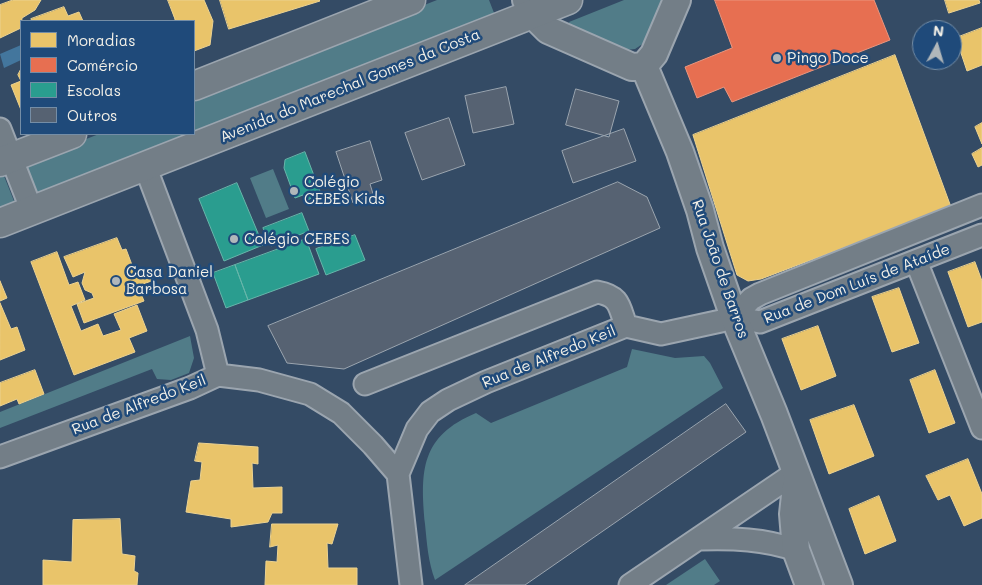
<!DOCTYPE html>
<html>
<head>
<meta charset="utf-8">
<style>
  body { margin:0 }
  #map { position:relative; width:982px; height:585px; overflow:hidden; background:#344b65; font-family:Mali,sans-serif }
  canvas { display:block }
  .legend { position:absolute; left:20px; top:20px; width:175px; height:115px; box-sizing:border-box; background:#1f4a7a; border:1px solid #748da6; margin:0; padding:6px 9px; list-style:none; font-size:15px; color:#f4f1e8 }
  .legend li { display:flex; align-items:center; gap:10px; height:25px }
  .legend b { width:25px; border:1px solid #748da6 }
  .north { position:absolute; left:912px; top:20px; width:50px; height:50px; box-sizing:border-box; background:#1f4a7a; border:1px solid #748da6; border-radius:50%; rotate:6deg; font-size:14px; font-weight:700; line-height:20px; text-align:center; color:#f4f1e8 }
  .north::after { content:''; display:block; margin:auto; width:18px; height:22px; background:#b1b7ba; clip-path:polygon(50% 0,100% 100%,50% 72%,0 100%) }
</style>
</head>
<body>
<div id="map">
<canvas width="982" height="585"></canvas>
<ul class="legend">
<li><b style="height:14px;background:#e9c46a"></b>Moradias</li>
<li><b style="height:14px;background:#e76f51"></b>Comércio</li>
<li><b style="height:14px;background:#2a9d8f"></b>Escolas</li>
<li><b style="height:14px;background:#566272"></b>Outros</li>
</ul>
<div class="north">N</div>
</div>
<script>
const context = document.querySelector('canvas').getContext('2d');
context.lineJoin = 'round';
function fill(path, color) { context.fillStyle = color; context.fill(path, 'evenodd'); }
function strokePath(path, color, width, dash) { context.strokeStyle = color; context.lineWidth = width; context.lineCap = dash ? 'butt' : 'round'; context.setLineDash(dash || []); context.stroke(path); }
function drawText(font, color, halo, rows, align = 'center') {
  context.font = font + ' Mali,sans-serif'; context.lineWidth = 5; context.setLineDash([]); context.textBaseline = 'middle'; context.strokeStyle = halo; context.fillStyle = color; for (const [text, x, y, turn = 0] of rows) {
    context.save(); context.translate(x, y); context.rotate((+turn || 0) * Math.PI / 180); context.textAlign = isNaN(turn) ? turn : align; if (halo) context.strokeText(text, 0, 0); context.fillText(text, 0, 0); context.restore();
  }
}
const green = new Path2D(`
  M437 0H489L496 18 38 198 25 163 99 134H194V96Z
  M624 0H664L644 43 635 49 626 50 570 25 569 22Z
  M273 169 289 209 266 218 250 178Z
  M2 171 16 206 0 212V172Z
  M190 336 194 358 189 373 171 380 157 379 152 369 0 428V412Z
  M632 349 675 358 704 356 710 363 723 388 435 580C428 561 427 544 425 524 420 470 421 436 476 413L491 423 627 367Z
  M705 559 720 581 714 585H666Z`);
const water = new Path2D(`
  M21 45V60L4 68 0 54Z`);
const homes = new Path2D(`
  M13 0H41L35 10 22 18 21 28 0 38V5Z
  M168 0H204L213 21 210 45 194 51V21H173L175 20Z
  M220 0H319L320 1 229 29Z
  M945 0H979L980 3 949 13Z
  M64 7 68 16 79 12 83 21H32L31 19Z
  M982 28V65L967 71 956 38Z
  M895 55 951 207 761 279 748 281 737 275 693 135Z
  M21 69V110L11 85 21 81 18 75Z
  M982 123V144L975 127Z
  M982 148V165L978 167 972 154Z
  M117 238 122 250 126 249 135 273 149 268 154 280 138 286 144 301 84 323 77 304 94 298 92 293 85 290 82 283 85 272 73 277 64 257Z
  M57 252 69 285 78 282 85 300 71 306 81 331 98 324 103 336 121 330 114 314 137 305 147 331 129 338 135 352 74 375 31 262Z
  M975 262 982 281V322L968 327 948 272Z
  M0 281 7 298 0 301Z
  M899 288 919 343 892 352 872 297Z
  M0 303 11 329 17 327 25 350 0 360Z
  M818 326 836 376 801 390 782 339Z
  M35 370 44 394 19 404 17 399 0 406V383Z
  M935 370 955 423 929 433 910 380Z
  M854 405 874 456 829 474 810 420Z
  M199 443 258 447V464L252 463 253 488 282 487V513H272L268 522 231 527V519L186 512 191 481 200 480 202 462 195 461Z
  M968 459 982 494V518L964 526 950 495 938 500 926 476Z
  M879 496 896 541 865 554 849 509Z
  M120 519 122 554 135 556 134 571 138 573 137 585H43V560L72 562 73 520Z
  M272 524H338L332 544 327 543 328 568H357V585H265L266 561 277 562 278 545 270 547Z`);
const shops = new Path2D(`
  M715 0H874L890 40 732 102 724 87 697 98 685 67 732 48Z`);
const schools = new Path2D(`
  M305 152 321 194 305 201 303 195 295 198 284 168 285 160Z
  M237 183 263 245 224 261 199 199Z
  M302 213 309 231 271 246 263 228Z
  M355 235 365 260 326 275 316 249Z
  M306 239 319 274 248 300 235 265Z
  M235 265 248 300 226 308 213 273Z`);
const building = new Path2D(`
  M506 87 514 124 473 133 465 96Z
  M576 89 619 101 609 137 566 125Z
  M449 118 465 165 422 180 405 133Z
  M624 129 636 161 573 183 562 151Z
  M370 141 382 180 370 184 374 197 353 203 336 152Z
  M618 182 647 197 660 228 344 369 287 363 268 326Z
  M726 404 746 432 525 585H465Z`);
const minor = new Path2D(`
  M0 129 32 211
  M145 166 207 330 218 375
  M916 261 982 428
  M734 317 760 322 982 235
  M365 384 597 292C620 296 619 306 626 326
  M0 457 190 388 218 375 259 380 310 394 341 413 373 445 398 474
  M700 539C733 538 764 539 796 550
  M411 585 398 474 417 429 430 412 448 400 486 382 626 326 661 334 721 321 734 317 751 299 760 294 982 205
  M630 585 795 473`);
const tertiary = new Path2D(`
  M526 0 532 14 548 30 632 67 644 66 654 54 677 0
  M644 66 680 152 700 210 710 248 734 317 774 414 839 585
  M796 486 793 514 796 550 809 585`);
const secondary = new Path2D(`
  M194 86 411 0
  M0 162 72 134
  M0 223 568 0`);
const markers = [
  [777,58,5,"#b1b7ba"],
  [294,191,5,"#b1b7ba"],
  [234,239,5,"#b1b7ba"],
  [116,281,5,"#b1b7ba"]
];
const poiNames = [
  ["Pingo Doce",787,58],
  ["Colégio",304,182],
  ["CEBES Kids",304,199],
  ["Colégio CEBES",244,239],
  ["Casa Daniel",126,272],
  ["Barbosa",126,289]
];
const streetNames = [
  ["Avenida do Marechal Gomes da Costa",350,86,-22],
  ["Rua João de Barros",720,269,71],
  ["Rua de Dom Luís de Ataíde",857,284,-21],
  ["Rua de Alfredo Keil",549,357,-22],
  ["Rua de Alfredo Keil",139,405,-21]
];
fill(green, '#517c88');
fill(water, '#43769d');
fill(homes, '#e9c46a');
strokePath(homes, '#ecd290', 1);
fill(shops, '#e76f51');
strokePath(shops, '#eb967e', 1);
fill(schools, '#2a9d8f');
strokePath(schools, '#67b6aa', 1);
fill(building, '#566272');
strokePath(building, '#9ba5af', 1);
strokePath(minor, '#9ba5af', 25);
strokePath(tertiary, '#9ba5af', 30);
strokePath(secondary, '#9ba5af', 31);
strokePath(minor, '#737e87', 21);
strokePath(tertiary, '#737e87', 26);
strokePath(secondary, '#737e87', 28);
for (const [x, y, r, color] of markers) { const dot = new Path2D(); dot.arc(x, y, r, 0, 2 * Math.PI); context.fillStyle = color; context.fill(dot); strokePath(dot, '#1f4a7a', 2); }
drawText('15px', '#f4f1e8', '#1f4a7a', poiNames, 'left');
drawText('15px', '#f4f1e8', '#1f4a7a', streetNames);
</script>
</body>
</html>
